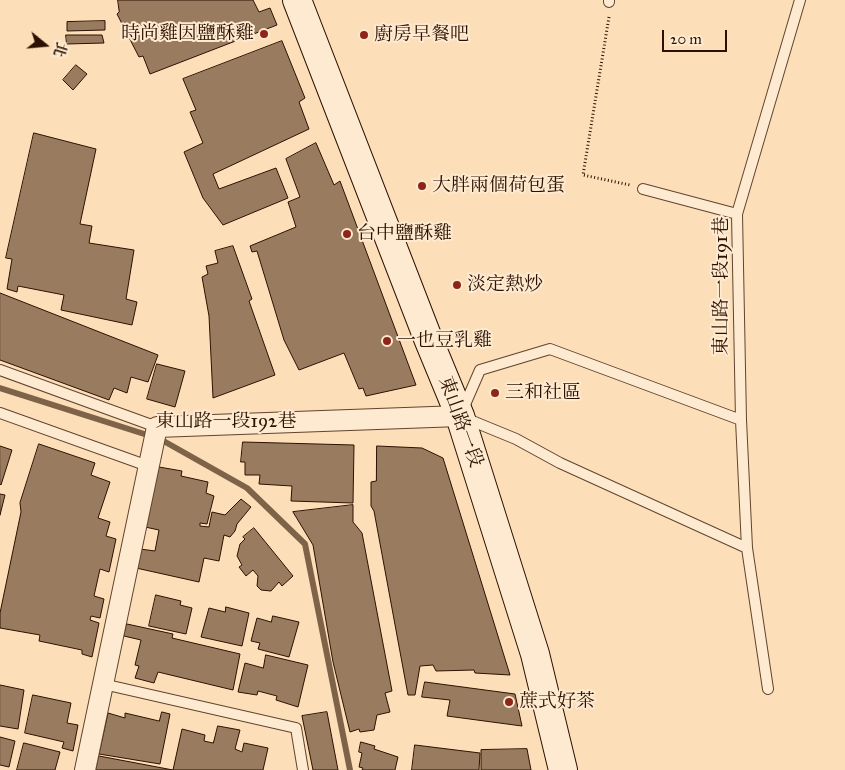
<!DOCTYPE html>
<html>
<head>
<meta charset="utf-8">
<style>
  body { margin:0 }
  #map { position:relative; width:845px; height:770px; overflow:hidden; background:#fcdfb8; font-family:"IM FELL Great Primer","Noto Serif TC",serif }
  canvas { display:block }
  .north { position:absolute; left:20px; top:20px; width:50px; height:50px; -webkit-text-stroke:4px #fdead1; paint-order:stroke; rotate:107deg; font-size:14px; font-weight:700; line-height:20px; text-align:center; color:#2d1100 }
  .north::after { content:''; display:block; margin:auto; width:18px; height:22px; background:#2d1100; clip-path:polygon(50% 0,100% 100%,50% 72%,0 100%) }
  .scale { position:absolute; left:662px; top:30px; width:65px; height:22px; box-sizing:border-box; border:2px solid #2d1100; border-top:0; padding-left:6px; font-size:15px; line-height:18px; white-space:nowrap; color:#2d1100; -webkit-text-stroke:4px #fdead1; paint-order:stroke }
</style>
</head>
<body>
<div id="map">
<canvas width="845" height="770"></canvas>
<div class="north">北</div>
<div class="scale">20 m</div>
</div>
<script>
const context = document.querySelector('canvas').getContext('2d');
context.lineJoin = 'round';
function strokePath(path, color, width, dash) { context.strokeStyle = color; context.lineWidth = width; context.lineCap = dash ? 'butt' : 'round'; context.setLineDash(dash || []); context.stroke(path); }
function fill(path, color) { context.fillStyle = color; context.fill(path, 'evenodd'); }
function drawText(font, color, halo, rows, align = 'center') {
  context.font = font + ' "IM FELL Great Primer","Noto Serif TC",serif'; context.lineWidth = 4; context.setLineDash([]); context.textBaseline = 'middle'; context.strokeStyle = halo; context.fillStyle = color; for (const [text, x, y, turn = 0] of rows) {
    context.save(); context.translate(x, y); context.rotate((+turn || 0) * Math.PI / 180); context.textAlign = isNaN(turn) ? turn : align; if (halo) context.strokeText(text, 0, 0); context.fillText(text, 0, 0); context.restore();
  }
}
const stream = new Path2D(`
  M0 388 160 439 247 488 305 544 350 770`);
const building = new Path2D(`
  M118 0H253L259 12 270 8 277 25 150 74 143 56 139 57 117 14 119 12Z
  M105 21V30L67 31V22Z
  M66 35H102L104 43 67 44Z
  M282 41 305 98 299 102 309 129 213 174 219 189 276 168 288 198 223 225 203 198 184 152 203 143 190 112 196 110 183 79Z
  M76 65 87 74 73 90 63 80Z
  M34 133 96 149 80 224 92 226 89 243 134 250 126 299 137 302 132 325 61 310 64 295 18 286 17 292 7 289 12 259 6 258Z
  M316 143 334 185 340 181 416 385 366 396 363 388 359 389 344 353 299 370 284 340 257 251 252 252 250 246 296 227 288 202 300 197 286 159Z
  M233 246 252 299 249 301 275 375 213 398 209 316 202 277 208 274 206 266 218 263 215 251Z
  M0 293 158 355 148 382 131 377 127 393 114 388 109 400 0 360Z
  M157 364 185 371 175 407 147 399Z
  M243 442 354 445 353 503 291 501 292 486 259 484 260 475H245V462H241Z
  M39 444 95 463 91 475 110 482 98 518 110 522 106 536 116 539 109 572 100 569 94 596 104 599 100 618 91 616 90 620 99 623 92 657 82 654V650L39 641 40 635 0 628V613L21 512 20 503Z
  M0 446 12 450 1 485 0 484Z
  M377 446 422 448 443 458 510 675 475 673 474 670 436 671 433 665 420 666 415 695H408L374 511 371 506V482L376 481Z
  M159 467 182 471 181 476 208 482 206 493 214 496 207 524 200 523V526L209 527 212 512 225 515 241 499 251 507 237 524 235 531 230 537 224 535 219 561 204 558 199 582 136 568 140 549 155 551 159 530 145 527Z
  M0 494 5 495 0 515Z
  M353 505V522L362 533 392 691 385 693 390 712 377 715 374 730 360 732 359 729 350 732 333 662 313 545 293 512Z
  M254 528 293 576 282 586 279 582 271 591 261 590 257 586 258 576 253 570 246 576 239 567 242 565 237 556 240 544 245 539 243 537Z
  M156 595 181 601 180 605 192 608 186 634 149 626Z
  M226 607 249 613 242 646 201 637 209 608 225 612Z
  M273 616 299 622 289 657 258 649 260 643 251 641 257 618 271 622Z
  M127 624 173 634 172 638 240 654 233 690 158 672 154 683 135 678 139 666 135 665 141 640 124 636Z
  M266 655 308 665 298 707 276 700 277 696 258 691 257 695 238 692 245 663 263 668Z
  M425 682 515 694 522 726 447 716 450 700 422 697Z
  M0 685 24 690 18 729 0 726Z
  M33 695 71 703 67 723 78 725 73 751 62 748 64 742 25 733Z
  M162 712 170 714 160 764 99 754 108 713 125 718V713L159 721Z
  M327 712 338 770H313L302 716Z
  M218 726 240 730 235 749 242 752 244 743 268 748 263 770H173L182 729 205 735 204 741 213 743Z
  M0 737 15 741 9 767 0 765Z
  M361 742 375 746 374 749 398 757 395 770H362L363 768 359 767 362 753 359 752Z
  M24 743 60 752 55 770H17Z
  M415 745 480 753 479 770H412Z
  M527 749 531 770H481V750Z
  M99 756 173 770H96Z`);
const path = new Path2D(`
  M609 17 583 175 630 185`);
const lane = new Path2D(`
  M609 2V0
  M643 189 737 214
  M0 370 157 427
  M0 413 148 466
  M741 420 550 349 480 370 460 416 516 439 560 463 747 548
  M103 684 296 728 303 770
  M768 689 747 548 741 420 737 214 800 0`);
const street = new Path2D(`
  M85 770 157 427 460 416`);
const secondary = new Path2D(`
  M297 0 429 341 460 416 535 654 563 770`);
const markers = [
  [264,34,5,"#8f2418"],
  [364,35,5,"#8f2418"],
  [422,186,5,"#8f2418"],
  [347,234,5,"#8f2418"],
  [457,285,5,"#8f2418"],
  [387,341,5,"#8f2418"],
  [495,393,5,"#8f2418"],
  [509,702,5,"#8f2418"]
];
const poiNames = [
  ["時尚雞因鹽酥雞",254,34,"right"],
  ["廚房早餐吧",374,35],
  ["大胖兩個荷包蛋",432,186],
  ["台中鹽酥雞",357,234],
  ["淡定熱炒",467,285],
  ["一也豆乳雞",397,341],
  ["三和社區",505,393],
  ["蔗式好茶",519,702]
];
const streetNames = [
  ["東山路一段191巷",722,286,-90],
  ["東山路一段192巷",226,422],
  ["東山路一段",460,422,70]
];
strokePath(stream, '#7f6349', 6);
fill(building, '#997c60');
strokePath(building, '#2d1100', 1);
strokePath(lane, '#61442e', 12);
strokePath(street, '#61442e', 22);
strokePath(secondary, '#2d1100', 30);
strokePath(path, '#2d1100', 3, [1, 2.5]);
strokePath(lane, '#fdead1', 10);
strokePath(street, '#fdead1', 20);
strokePath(secondary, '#fdead1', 28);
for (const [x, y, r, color] of markers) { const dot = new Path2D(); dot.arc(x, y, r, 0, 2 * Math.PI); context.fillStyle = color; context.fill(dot); strokePath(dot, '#fdead1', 2); }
drawText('19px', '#2d1100', '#fdead1', poiNames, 'left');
drawText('19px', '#2d1100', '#fdead1', streetNames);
</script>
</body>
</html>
